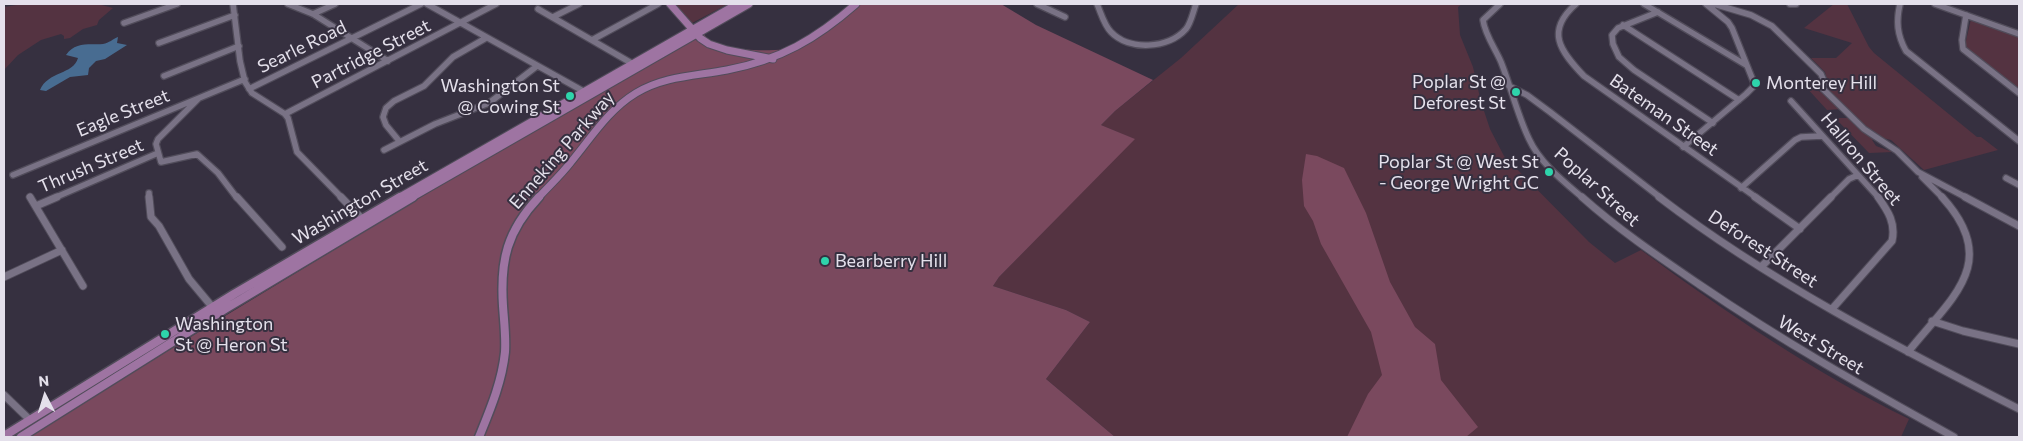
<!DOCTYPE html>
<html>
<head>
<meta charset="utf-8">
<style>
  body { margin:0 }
  #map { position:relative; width:2023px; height:441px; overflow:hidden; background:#363040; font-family:Commissioner,sans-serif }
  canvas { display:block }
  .frame { position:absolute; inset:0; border:5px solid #e4e0eb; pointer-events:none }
  .north { position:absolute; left:20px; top:371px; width:50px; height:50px; -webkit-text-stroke:4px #363040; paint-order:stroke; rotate:355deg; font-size:14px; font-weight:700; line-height:20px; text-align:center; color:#e4e0eb }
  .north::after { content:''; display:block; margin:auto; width:18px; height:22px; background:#e4e0eb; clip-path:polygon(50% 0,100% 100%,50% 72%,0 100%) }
</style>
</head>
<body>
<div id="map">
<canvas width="2023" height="441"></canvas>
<div class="frame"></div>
<div class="north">N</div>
</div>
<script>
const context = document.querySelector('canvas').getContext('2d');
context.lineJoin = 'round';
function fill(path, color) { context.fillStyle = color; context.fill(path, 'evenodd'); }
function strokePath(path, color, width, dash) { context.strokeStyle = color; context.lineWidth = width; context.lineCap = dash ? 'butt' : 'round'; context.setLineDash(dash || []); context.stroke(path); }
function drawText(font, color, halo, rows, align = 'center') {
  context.font = font + ' Commissioner,sans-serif'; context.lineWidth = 4; context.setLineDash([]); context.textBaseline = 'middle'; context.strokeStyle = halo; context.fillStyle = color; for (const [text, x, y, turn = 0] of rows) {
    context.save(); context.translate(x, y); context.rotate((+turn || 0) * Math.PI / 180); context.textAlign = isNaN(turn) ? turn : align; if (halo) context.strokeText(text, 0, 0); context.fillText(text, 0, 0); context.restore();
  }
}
const green = new Path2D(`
  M23 4H98L113 8 99 20 97 25 83 29 70 38 64 39V36L61 34 41 40 18 55 4 70V7Z
  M674 4H728L692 23Z
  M1239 4H1462L1458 7 1460 35 1473 67 1481 102 1490 129 1504 156 1589 242 1615 263 1641 250C1725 312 1815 373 1909 419L1901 437H1115L1046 379 1090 322 1066 310 993 286 999 277 1134 139 1101 125 1115 111 1181 58Z
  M1834 4H1847L1869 47 1874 53 1977 137H1981L1998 150 1924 170 1891 140 1878 137 1872 140 1876 146 1893 152 1869 153 1835 118H1849L1841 109 1827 110 1805 86 1808 83 1820 92 1830 93 1825 72 1811 58H1836L1852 43 1804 28Z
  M1971 19 2019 36V90L1967 49 1965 45Z`);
const forest = new Path2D(`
  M856 4H1001L1036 25 1153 80 1115 111 1101 125 1135 139 999 277 993 286 1066 310 1090 322 1046 379 1115 437H26L434 189 704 34C714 53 781 53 800 46 805 43 811 38 815 34 829 24 842 14 856 4Z
  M1306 154 1317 156 1344 168 1366 213 1390 282 1415 327 1435 344 1441 380 1478 427 1466 437H1347L1368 394 1382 375 1371 332 1321 244 1313 221 1304 206 1302 180Z`);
const water = new Path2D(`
  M118 37 117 43 127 45 105 59 96 61 89 68 88 75 70 77 46 91 40 90C48 71 73 75 78 58L66 55C75 41 90 45 103 44 109 43 113 39 118 37Z`);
const minorFar1 = new Path2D(`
  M233 4 240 61 245 82 252 93 285 114 288 118 297 152 342 198
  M288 4 313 14 388 61
  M427 4 583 91
  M1037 4 1065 17
  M1097 4C1101 13 1104 25 1111 32 1129 51 1168 49 1186 29 1191 23 1193 12 1196 4
  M1500 4 1483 20C1485 35 1495 48 1501 62 1511 87 1517 114 1529 139 1540 163 1563 181 1583 198
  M1576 4C1545 31 1560 51 1584 76L1757 198
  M1644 4 1746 65
  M1714 4 1751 15 1772 26 1821 74 1824 81 1822 88 1864 129 1897 151 1918 172 1967 198
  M1790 4H1796
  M1900 4C1896 21 1897 35 1906 51L2019 141
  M1935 4 2019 34
  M538 9 633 64
  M1658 12 1618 28 1612 35 1613 44 1619 57 1634 70 1713 123
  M313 14 335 4
  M1966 15 1962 40 1963 49 2019 93
  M553 17 579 4
  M124 23 177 4
  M1623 25 1739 100
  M592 40 658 4
  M159 43 235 15
  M164 76 239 46
  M1509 86 1527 95 1550 112 1661 198
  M249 89 421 4
  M198 99 158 139 156 144 161 162 197 154 218 173 237 198
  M1791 101 1879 198
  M285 114 496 4
  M400 142 386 125 383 117 386 108 394 101 424 86 453 57 486 38
  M1683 147 1746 94 1753 87 1754 83 1732 28 1728 22 1706 4
  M384 150 435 124 489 103 537 66
  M13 175 245 79
  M1922 177 1943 198
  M2006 178 2019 185
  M1741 188 1795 140 1801 137 1822 136
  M149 193V198
  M54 198 158 153
  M1830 198 1849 179 1858 175`);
const minor = new Path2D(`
  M30 197 83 286
  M149 197 151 217 159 226 189 279 214 309
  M237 197 282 247
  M341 197 365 222
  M1582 197C1619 230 1659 257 1700 285 1782 341 1867 389 1954 437
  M1659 197C1770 282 1895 346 2019 409
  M1755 197 1800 229
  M1965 197 2019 226
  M36 206 57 197
  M1761 267 1831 197
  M4 277 62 250
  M1832 309 1892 241C1896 223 1888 211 1878 197
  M1932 321 1963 331 2019 344
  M1908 352C1951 298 2002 263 1942 197
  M4 395 30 420`);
const majorFar1 = new Path2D(`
  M670 4 700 38 709 44 727 50 773 59
  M398 198 737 4
  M411 198 749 4
  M538 198C549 186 561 175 571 162 591 138 608 110 636 93 664 76 695 76 727 70 780 60 816 39 856 4`);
const major = new Path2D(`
  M4 436 234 294 400 197
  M21 437 225 309 413 197
  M479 437C490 410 502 382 505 352 506 337 504 321 503 306 500 260 507 231 539 197`);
const markers = [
  [1756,83,5,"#2ed4ab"],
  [1516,92,5,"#2ed4ab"],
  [570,96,5,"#2ed4ab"],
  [1549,172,5,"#2ed4ab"],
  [825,261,5,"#2ed4ab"],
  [165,334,5,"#2ed4ab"]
];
const streetNames = [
  ["Searle Road",302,47,-26],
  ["Partridge Street",371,54,-27],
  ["Eagle Street",123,113,-22],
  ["Bateman Street",1664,115,35],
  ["Enneking Parkway",562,150,-49],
  ["Hallron Street",1861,159,50],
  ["Thrush Street",91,166,-23],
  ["Poplar Street",1597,187,42],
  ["Washington Street",360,202,-30],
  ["Deforest Street",1763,249,33],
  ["West Street",1821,345,31]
];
const poiNames = [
  ["Poplar St @",1506,82],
  ["Deforest St",1506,103],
  ["Monterey Hill",1766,83,"left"],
  ["Washington St",560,86],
  ["@ Cowing St",560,107],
  ["Poplar St @ West St",1539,162],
  ["- George Wright GC",1539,183],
  ["Bearberry Hill",835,261,"left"],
  ["Washington",175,324,"left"],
  ["St @ Heron St",175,345,"left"]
];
fill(green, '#543341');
fill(forest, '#7a495e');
fill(water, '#486c91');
strokePath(minorFar1, '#514c5a', 8);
strokePath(minor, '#514c5a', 9);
strokePath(majorFar1, '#514c5a', 9);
strokePath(major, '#514c5a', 11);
strokePath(minorFar1, '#797285', 5.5);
strokePath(minor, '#797285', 7);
strokePath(majorFar1, '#9e74a2', 7);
strokePath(major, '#9e74a2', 8);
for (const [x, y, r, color] of markers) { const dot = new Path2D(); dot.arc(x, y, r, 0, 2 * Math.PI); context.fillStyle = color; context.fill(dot); strokePath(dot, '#363040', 2); }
drawText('18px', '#e4e0eb', '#363040', streetNames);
drawText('18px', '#e4e0eb', '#363040', poiNames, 'right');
</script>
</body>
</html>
